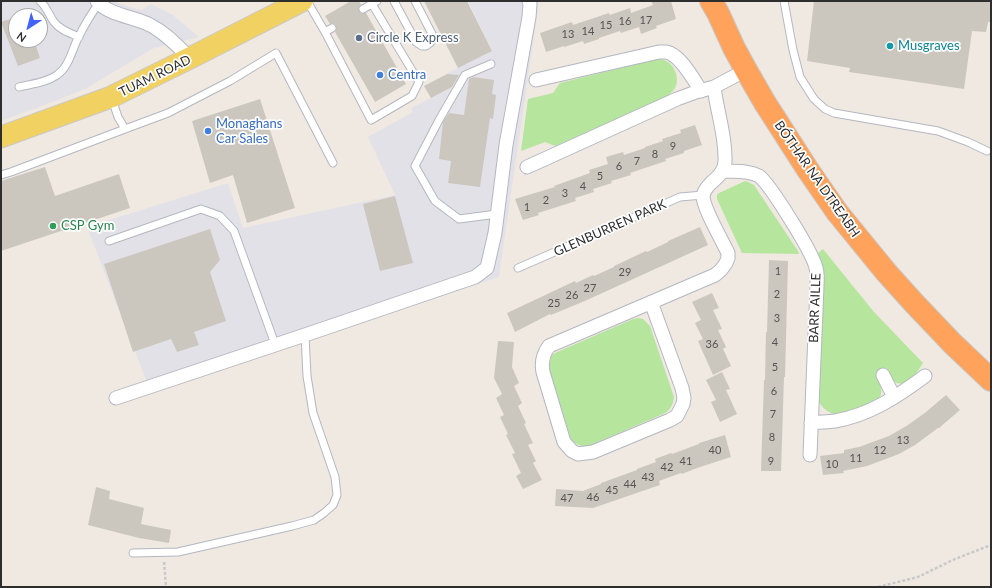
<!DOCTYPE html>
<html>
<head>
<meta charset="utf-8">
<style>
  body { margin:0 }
  #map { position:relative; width:992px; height:588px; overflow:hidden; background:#efe9e1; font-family:Lato,sans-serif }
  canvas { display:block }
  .frame { position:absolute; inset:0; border:2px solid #2e2e2e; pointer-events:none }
  .north { position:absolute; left:8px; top:8px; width:40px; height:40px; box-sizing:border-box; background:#fff; border:1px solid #ababab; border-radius:50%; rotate:216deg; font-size:11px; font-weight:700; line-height:16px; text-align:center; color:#2e2e2e }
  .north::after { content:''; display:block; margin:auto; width:14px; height:18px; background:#4264fb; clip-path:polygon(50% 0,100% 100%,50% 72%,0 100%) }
</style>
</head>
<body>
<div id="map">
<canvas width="992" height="588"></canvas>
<div class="frame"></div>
<div class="north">N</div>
</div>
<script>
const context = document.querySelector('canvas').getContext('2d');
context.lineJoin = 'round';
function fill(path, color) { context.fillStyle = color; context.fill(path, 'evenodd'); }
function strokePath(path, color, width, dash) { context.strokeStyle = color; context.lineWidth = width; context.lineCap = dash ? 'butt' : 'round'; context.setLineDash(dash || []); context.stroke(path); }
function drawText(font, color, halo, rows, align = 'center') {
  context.font = font + ' Lato,sans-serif'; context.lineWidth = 3.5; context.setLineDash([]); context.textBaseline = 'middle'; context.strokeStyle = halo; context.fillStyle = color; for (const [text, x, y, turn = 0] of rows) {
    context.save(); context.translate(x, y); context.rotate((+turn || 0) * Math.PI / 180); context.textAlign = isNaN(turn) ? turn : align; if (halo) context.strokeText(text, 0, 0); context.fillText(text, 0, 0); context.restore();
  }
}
const industrial = new Path2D(`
  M1 1H114L120 4 141 10 151 4 173 15 199 37 154 48 85 89 55 101 1 121ZM16 16H40V40H16Z
  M468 1H539L499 277 151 393 87 227 228 183 243 228 395 195 368 137 413 112 411 108 453 87 446 74 492 51Z`);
const green = new Path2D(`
  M659 59C660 59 665 60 666 61 676 66 681 82 673 91 670 94 666 97 663 99L555 146 545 142 521 151 528 99 553 93 560 83 653 60Z
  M745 181 748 182 754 185 798 251 799 254 742 253 717 199V195L719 193Z
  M823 249 874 312 923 363C917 372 910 387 897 383 895 382 893 381 892 379 889 376 888 372 886 368L876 373C877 379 883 387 881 394 880 398 876 401 873 403 866 406 840 416 834 414 826 412 821 406 818 400L817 254Z
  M638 318 643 319 650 326 674 397C673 405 670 411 663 414L586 447C580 446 575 444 571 439L549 368 551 356 555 353 633 319Z`);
const building = new Path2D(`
  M351 1H359L361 5 359 7V11L361 13H366L406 84 375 102 335 32 336 30V26L334 24H330L325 16Z
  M424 1H467L492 51 458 68Z
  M651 1H671L676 19 656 26 657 28 641 34 639 27 621 33 620 31 599 38V39L584 44 583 41 564 47V46L546 52 540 33 572 22 573 25 609 13 610 15 630 8 631 13 653 5Z
  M814 1H991V22H988L986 32 972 31 964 89 849 72 850 68 807 61Z
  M16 17V40H34L40 58 18 66 1 22Z
  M447 74 459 75 452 87 431 98 424 86Z
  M473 77 494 80 492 94 496 95 493 119 490 118 480 187 448 183 451 161 439 159 443 122 449 113 464 115 469 79Z
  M260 99 295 208 247 223 233 175 210 183 192 121Z
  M695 125 702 145 684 151V153L665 159 666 161 630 173 631 175 611 181 612 183 593 189 594 192 575 198 576 201 538 213 539 215 523 220 515 199 555 187 554 186 590 173 589 170 608 164 606 157 623 152 624 155 645 148V147L663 141 662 139 681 133 680 130Z
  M45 167 55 196 119 174 130 208 1 251V181Z
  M395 196 413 263 380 271 363 204Z
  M700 227 708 245 587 300 551 315 550 314 515 332 507 313 575 281 576 283 593 275 594 276 614 267V266L646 251 647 252 668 242V241Z
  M210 229 220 260 210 272 226 321 194 332 199 345 177 352 171 339 133 352 104 264Z
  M769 260 788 261 785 377H784L781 471H761L764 380H765L766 332H767Z
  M712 293 719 308 713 310 722 329 718 330 726 347 723 349 731 366 713 375 698 341 703 339 695 323 701 320 692 302Z
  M498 341 514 342 512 367 519 383 514 386 522 403 518 406 526 423 524 424 533 443 528 445 536 461 533 463 542 480 523 489 516 476 521 473 512 454 515 453 506 435 508 434 500 417 504 415 496 398 502 394 494 378Z
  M722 372 730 389 726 390 737 414 720 422 711 402 716 400 706 380Z
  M946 395 960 410 939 428H938L915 445 899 454 867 466 843 471 844 473 823 475 820 456 844 453V450L859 447 889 436 908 425 926 412Z
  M725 435 731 457 697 468 682 474 681 473 659 481 660 485 593 508 555 506 556 489 583 491 601 484V483L637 470V469L656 462 655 459 671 453 672 454 699 444V443Z
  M96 487 110 491 109 499 144 508 141 524 171 530 169 543 139 538 88 525Z`);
const path = new Path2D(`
  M164 562 166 587
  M878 587 918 577 955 559 991 545`);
const lane = new Path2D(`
  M40 1C48 8 48 14 54 22 60 30 70 33 79 37
  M307 1 325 32 332 28
  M394 1 416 42 422 46H426L430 43 433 39 432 34 415 1
  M784 1 793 50 800 77 814 99 825 109 834 113 938 131 968 142 987 151
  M363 9 377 1
  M325 32 371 120 412 96 419 82 372 4
  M491 64 465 75 439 120 415 166 435 201 459 219 497 214
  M19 87C31 84 46 83 57 75 69 67 72 50 78 38 84 26 91 14 99 3
  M112 99 118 117 125 129 168 113 230 81 276 53 333 163
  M1 175 11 172 125 129
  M109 241 201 209 220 216 234 231 275 344
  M518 268 680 197 703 195
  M133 553 178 552 292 526 314 520 324 513 333 505 337 495 335 477 313 413 307 376 305 335`);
const street = new Path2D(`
  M97 1C108 15 135 17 150 25 166 33 178 47 190 58
  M536 80 659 52C661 52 663 52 666 52 680 54 694 80 701 91
  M527 167 677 99 696 92 714 87 746 70
  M722 171C734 172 748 170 759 176 770 184 813 253 816 268 818 274 817 280 817 286L810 455
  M651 302 682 388 684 398 683 404 677 416 670 420 593 452 578 454 572 451 564 442 543 372C541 362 543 354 549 346L715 275 721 270 726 263 728 258V253C722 240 703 208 703 196 704 191 707 187 711 183 718 177 725 171 725 161 726 136 717 112 714 87
  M883 375 894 397
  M116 398 305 335 475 277 487 268 495 233 506 145 529 17 530 4 529 1
  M811 423C819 422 827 422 835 421 870 415 898 396 925 376`);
const primary = new Path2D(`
  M1 137 111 97 190 58 302 1`);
const highway = new Path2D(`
  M711 1 718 13 734 48 746 70 765 103 808 170 837 212 886 272 913 302 952 343 991 380`);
const markers = [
  [359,38,4,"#5c6f8a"],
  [890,46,4,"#0f9aa8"],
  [380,75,4,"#3f7fe0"],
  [208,131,4,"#3f7fe0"],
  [53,226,4,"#2e9e5b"]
];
const numberNames = [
  ["17",646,20],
  ["16",625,21],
  ["15",606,25],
  ["14",588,31],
  ["13",568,34],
  ["9",673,146],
  ["8",655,154],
  ["7",637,161],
  ["6",619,166],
  ["5",600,176],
  ["4",583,186],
  ["3",565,193],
  ["2",546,200],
  ["1",527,207],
  ["1",778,271],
  ["29",625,272],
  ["27",590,288],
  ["2",777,294],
  ["26",572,295],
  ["25",554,303],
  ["3",777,318],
  ["4",775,342],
  ["36",712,344],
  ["5",775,367],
  ["6",774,391],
  ["7",773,414],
  ["8",772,437],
  ["13",903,440],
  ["40",715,450],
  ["12",880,450],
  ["11",856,458],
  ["41",686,461],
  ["9",771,461],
  ["10",832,464],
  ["42",667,467],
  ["43",648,477],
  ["44",630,484],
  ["45",612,490],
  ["46",593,497],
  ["47",567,498]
];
const serviceNames = [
  ["Circle K Express",367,38]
];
const cultureNames = [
  ["Musgraves",898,46]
];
const shopNames = [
  ["Centra",388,75],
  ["Monaghans",216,124],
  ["Car Sales",216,139]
];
const streetNames = [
  ["TUAM ROAD",155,76,-26],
  ["BÓTHAR NA DTREABH",817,179,55],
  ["GLENBURREN PARK",610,228,-24],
  ["BARR AILLE",815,308,-88]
];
const leisureNames = [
  ["CSP Gym",61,226]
];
fill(industrial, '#e3e1e8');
fill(green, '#b6e59e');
fill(building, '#cbc7bf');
strokePath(lane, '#b4b7c1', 9);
strokePath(street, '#b4b7c1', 15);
strokePath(primary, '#c9c9c9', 23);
strokePath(highway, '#c9c9c9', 24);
strokePath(path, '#c9c9c9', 2.5, [3, 2]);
strokePath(lane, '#fff', 7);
strokePath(street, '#fff', 13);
strokePath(primary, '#f2d163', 21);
strokePath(highway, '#ffa35c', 22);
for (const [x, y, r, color] of markers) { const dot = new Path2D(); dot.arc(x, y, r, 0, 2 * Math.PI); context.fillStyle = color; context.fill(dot); strokePath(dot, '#fff', 1.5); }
drawText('11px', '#555452', null, numberNames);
drawText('13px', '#4e5e75', '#fff', serviceNames, 'left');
drawText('13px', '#0d838f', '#fff', cultureNames, 'left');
drawText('13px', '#366cbe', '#fff', shopNames, 'left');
drawText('13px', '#2e2e2e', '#fff', streetNames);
drawText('13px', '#27864d', '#fff', leisureNames, 'left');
</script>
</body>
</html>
